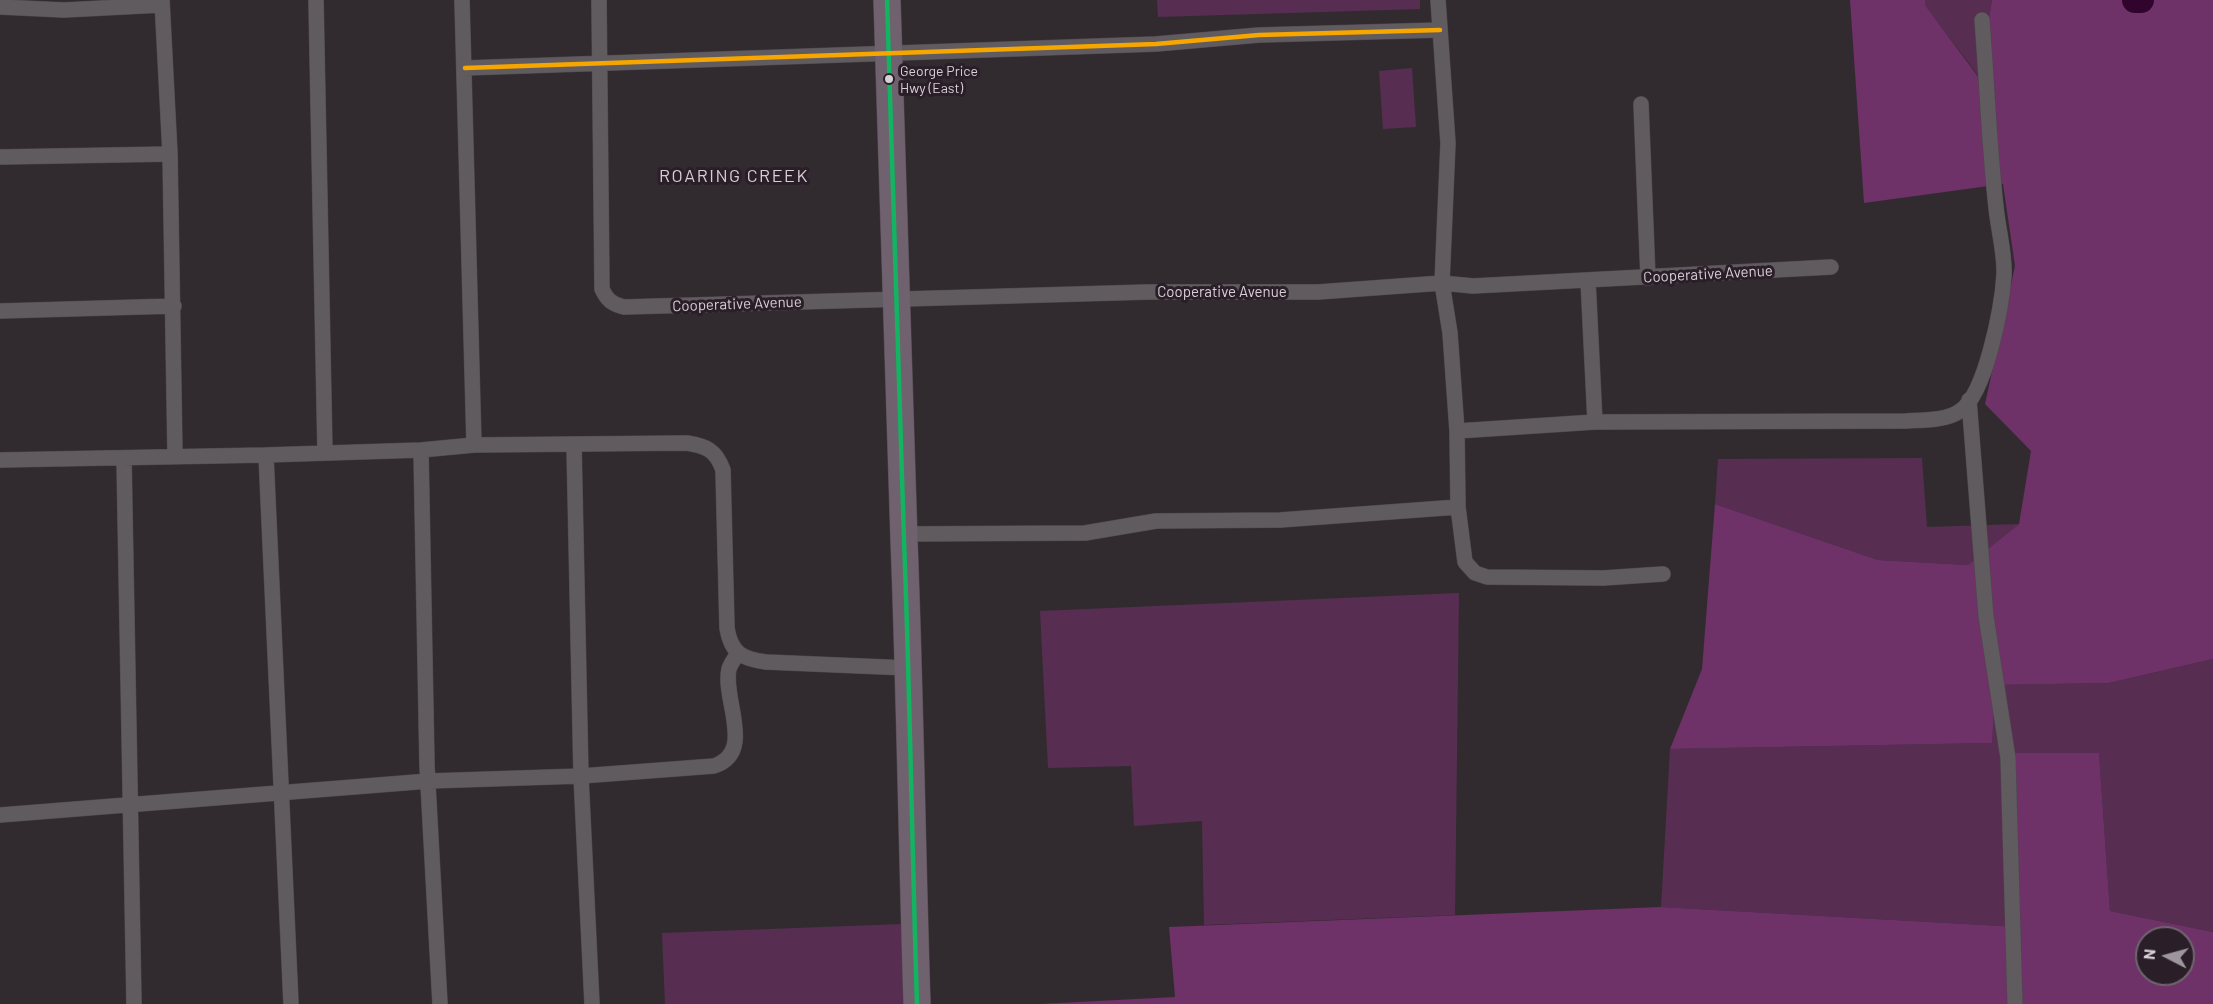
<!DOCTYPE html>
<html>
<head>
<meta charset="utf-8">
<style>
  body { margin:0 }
  #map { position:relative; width:2213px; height:1004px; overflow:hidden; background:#312b30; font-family:Barlow,sans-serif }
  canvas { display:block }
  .north { position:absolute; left:2135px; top:926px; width:60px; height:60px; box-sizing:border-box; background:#2a1e28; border:2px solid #6f656e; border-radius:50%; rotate:276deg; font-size:16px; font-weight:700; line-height:24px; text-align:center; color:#d7cfd6 }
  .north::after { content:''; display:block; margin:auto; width:21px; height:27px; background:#9d969c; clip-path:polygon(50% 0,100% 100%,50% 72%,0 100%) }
</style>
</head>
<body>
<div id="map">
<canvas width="2213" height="1004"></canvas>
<div class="north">N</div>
</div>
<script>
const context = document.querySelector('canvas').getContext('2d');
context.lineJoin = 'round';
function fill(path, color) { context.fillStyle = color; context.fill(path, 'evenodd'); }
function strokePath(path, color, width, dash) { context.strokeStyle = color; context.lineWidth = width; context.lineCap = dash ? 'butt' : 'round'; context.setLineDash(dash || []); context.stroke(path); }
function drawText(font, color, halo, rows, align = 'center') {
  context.font = font + ' Barlow,sans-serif'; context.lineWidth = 6; context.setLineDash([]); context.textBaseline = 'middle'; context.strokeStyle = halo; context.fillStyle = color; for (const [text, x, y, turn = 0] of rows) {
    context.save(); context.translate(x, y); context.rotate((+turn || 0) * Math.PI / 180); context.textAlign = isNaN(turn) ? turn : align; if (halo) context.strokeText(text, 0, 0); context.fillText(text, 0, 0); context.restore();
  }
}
const green = new Path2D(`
  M1157 0H1420V9L1158 17Z
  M1925 0H1992L1980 78 1924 4Z
  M1412 68 1416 127 1383 129 1379 71Z
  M1922 458 1927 527 2019 524 1968 565 1878 560 1715 504 1718 459Z
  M1459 593 1455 915 1204 925 1202 821 1134 826 1131 766 1048 768 1040 611Z
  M2213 659V932L2110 911 2099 753H2014L2019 927 1661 907 1670 749 1991 743 1994 685 2109 683Z
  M903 924 905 1004H665L662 933Z`);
const forest = new Path2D(`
  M1850 0H1925V5L1979 78 1992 0H2213V659L2109 683 1995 685 1992 743 1670 749 1702 669 1715 504 1878 560 1968 565 2019 524 2031 451 1985 404 2015 266 2003 184 1864 203Z
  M2014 753H2099L2110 911 2213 932V1004H1039L1175 997 1169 927 1661 907 2019 927ZM2147 938H2183V974H2147Z`);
const river = new Path2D(`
  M2135 0H2141`);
const street = new Path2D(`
  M162 0 170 154 175 455
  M316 0 325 453
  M462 0 474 445
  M599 0 602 289C607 300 612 304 624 307L1148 292H1318L1442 283 1473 286 1831 267
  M1438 0 1448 143 1442 283 1450 333 1457 431 1458 507 1465 562 1475 573 1487 577 1603 578 1663 574
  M0 7 64 10 162 5
  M465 68 1156 44 1259 35 1440 30
  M1641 104 1648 278
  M0 157 170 154
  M1588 280 1595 422
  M0 311 174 306
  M1969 400 1986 616 2008 758 2015 1004
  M1457 431 1595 422 1906 421C1922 420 1946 421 1960 411 1986 394 2002 306 2004 275 2005 253 1998 229 1996 207 1989 145 1987 82 1982 20
  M574 445 581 776 592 1004
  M421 450 427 766 440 1004
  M266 455 291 1004
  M124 458 134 1004
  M0 460 266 455 421 450 474 445 687 443C706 446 716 450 723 470L727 628C731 653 742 659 766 662L908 668
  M903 534 1085 533 1156 521 1280 520 1458 507
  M0 815 429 781 581 776 714 766C756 752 722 699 729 669 731 663 735 658 738 653`);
const highway = new Path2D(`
  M887 0C891 180 897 360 904 540 910 694 912 849 917 1004`);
const bus1 = new Path2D(`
  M887 0C891 180 897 360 904 540 910 694 912 849 917 1004`);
const bus2 = new Path2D(`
  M465 68 1156 44 1259 35 1440 30`);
const markers = [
  [889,79,5,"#d7cfd6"]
];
const busNames = [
  ["George Price",900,71],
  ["Hwy (East)",900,88]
];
const streetNames = [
  ["Cooperative Avenue",1708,274,-3],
  ["Cooperative Avenue",1222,292],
  ["Cooperative Avenue",737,304,-2]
];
const quarterNames = [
  ["ROARING CREEK",734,176]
];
fill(green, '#572e52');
fill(forest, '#6e3168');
strokePath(river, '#31042e', 26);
strokePath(street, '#4e484d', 16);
strokePath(highway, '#4e484d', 28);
strokePath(street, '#605b5f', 15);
strokePath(highway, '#6f616d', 27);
strokePath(bus1, '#13b361', 4.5);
strokePath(bus2, '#f7a600', 4.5);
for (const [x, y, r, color] of markers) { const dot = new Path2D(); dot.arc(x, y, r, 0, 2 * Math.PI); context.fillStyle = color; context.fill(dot); strokePath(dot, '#2a1e28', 2); }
drawText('14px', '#d7cfd6', '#2a1e28', busNames, 'left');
drawText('15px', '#d7cfd6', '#2a1e28', streetNames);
context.letterSpacing = '1.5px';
drawText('18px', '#d7cfd6', '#2a1e28', quarterNames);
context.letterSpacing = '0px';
</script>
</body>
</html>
